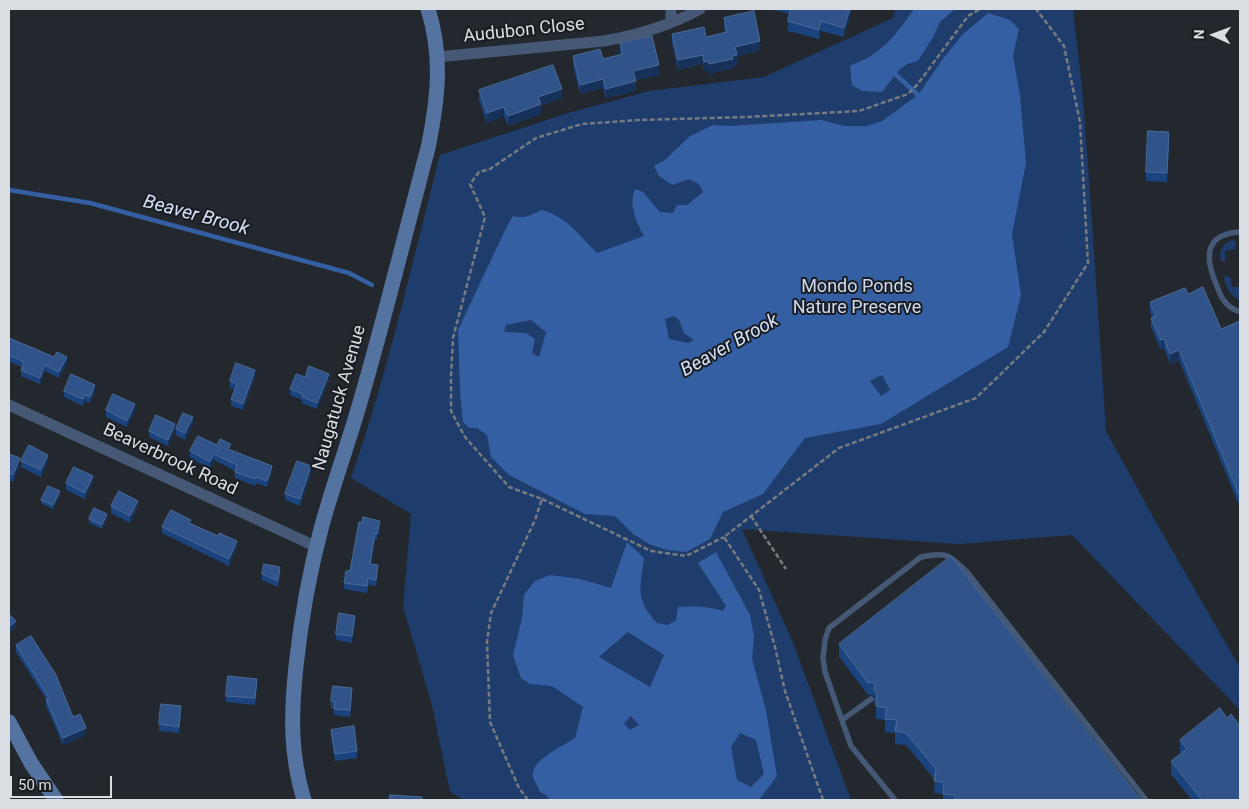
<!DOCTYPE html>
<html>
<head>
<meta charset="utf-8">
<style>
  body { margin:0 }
  #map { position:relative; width:1249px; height:809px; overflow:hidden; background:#23282e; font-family:Roboto,sans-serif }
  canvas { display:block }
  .frame { position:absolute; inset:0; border:10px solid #dadde1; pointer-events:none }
  .north { position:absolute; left:1189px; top:10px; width:50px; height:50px; -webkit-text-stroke:4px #1a1e24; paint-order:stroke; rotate:272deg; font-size:14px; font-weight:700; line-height:20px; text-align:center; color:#dadde1 }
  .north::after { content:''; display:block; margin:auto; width:18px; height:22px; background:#dadde1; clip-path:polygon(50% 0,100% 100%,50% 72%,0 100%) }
  .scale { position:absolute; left:10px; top:776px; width:102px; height:22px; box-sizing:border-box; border:2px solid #dadde1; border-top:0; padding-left:6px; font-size:15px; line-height:18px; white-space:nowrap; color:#dadde1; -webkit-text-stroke:4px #1a1e24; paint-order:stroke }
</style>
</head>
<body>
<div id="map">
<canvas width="1249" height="809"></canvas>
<div class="frame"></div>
<div class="north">N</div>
<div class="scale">50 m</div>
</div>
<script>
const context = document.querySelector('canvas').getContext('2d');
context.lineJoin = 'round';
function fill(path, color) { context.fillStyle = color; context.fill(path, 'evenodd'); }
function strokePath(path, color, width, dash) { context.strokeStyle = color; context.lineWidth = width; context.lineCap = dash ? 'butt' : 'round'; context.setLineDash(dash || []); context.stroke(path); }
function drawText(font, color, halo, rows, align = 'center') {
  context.font = font + ' Roboto,sans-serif'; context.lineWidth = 4; context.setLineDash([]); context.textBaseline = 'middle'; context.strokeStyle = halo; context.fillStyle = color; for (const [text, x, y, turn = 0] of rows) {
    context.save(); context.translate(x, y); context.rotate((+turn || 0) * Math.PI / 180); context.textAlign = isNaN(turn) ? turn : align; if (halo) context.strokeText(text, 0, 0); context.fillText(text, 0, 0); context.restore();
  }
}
const green = new Path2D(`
  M895 9H1073L1082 87 1090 193 1106 431 1152 515 1240 668V710L1072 535 959 544 742 529 792 640 851 800H464L450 792 431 701 403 607 411 514 351 478C388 373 412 263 440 155L568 113 649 91 764 77 893 18Z
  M1233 240 1236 243 1235 249 1225 251V261H1221C1218 251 1223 243 1233 240Z
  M1225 276H1228L1231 278 1232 287H1240V301L1229 292 1224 280Z`);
const water = new Path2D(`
  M914 9H955L940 22 933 37 918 61 907 64 899 70 882 92 862 91 852 85 850 66C858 62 867 59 875 53 891 42 903 25 914 9Z
  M988 13 1010 20 1019 29 1013 56 1020 95 1026 163 1012 234 1021 295 1008 347 881 424 805 438 763 494 723 512 710 539 686 552 667 550 649 544 633 534 615 516 585 514 509 475 491 457 487 435 477 428H469L463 422 460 392 458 330 507 226 513 216C525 219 531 215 541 210 565 215 580 236 597 253L644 236C637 223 628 205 635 189L643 192 660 212 673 213 677 205H687L703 192 699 184 689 179 672 185 659 176 654 166 665 160 690 136 713 125 731 126 822 120 844 126H867L882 121 918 95 942 60 962 35ZM674 316 679 320 684 333 694 340 688 343 669 339 665 319ZM531 320 546 332 539 357 532 353 535 339 526 333 504 332 506 325ZM882 375 890 390 881 396 870 381Z
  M627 542 644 558C640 588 635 599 657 623L668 625 676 620 678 607C694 606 708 606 723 611L726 606 698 563 716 552 750 615 754 637 752 659 766 710 777 776 759 800H550L546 795 540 792C538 787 535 782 533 777 529 761 563 746 575 738L583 707 552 686 530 684 521 678 513 655 522 618 524 595 535 581 550 575 580 579 611 588ZM628 632 664 655 650 687 599 657ZM631 716 639 725 630 730 624 723ZM740 733 756 740 764 774 751 787 737 780 731 747Z`);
const stream = new Path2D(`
  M895 70 894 73 918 95 917 101
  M9 190 90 203 349 273 372 285`);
const path = new Path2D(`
  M542 499 651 551 686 556 724 537
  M751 516 786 569
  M528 800 519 788 490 722 487 642 491 613 535 520 542 499 509 487 465 437 451 411V376L453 338 485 217 470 184 479 172 490 169 536 138 582 124 639 120 747 117 859 111 908 94 917 85 968 16 980 9
  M823 800 785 691 775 647 759 590 724 537 839 448 976 398 1044 332 1088 263 1080 122 1064 46 1036 9`);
const lane = new Path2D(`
  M1240 232C1207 234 1204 254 1215 281 1220 295 1224 307 1240 312
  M842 720 871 699
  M895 800 851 746 825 672 823 658 825 640 829 628 921 557C947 552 948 554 967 572L1146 800`);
const street = new Path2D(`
  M671 22V9
  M437 57 604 41C637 35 670 26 700 9
  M9 405 317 547`);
const secondary = new Path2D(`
  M9 722 31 763 56 800
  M304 800C290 754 291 714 296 666 301 620 309 574 321 529 332 488 347 447 359 406 384 321 405 234 428 148 438 99 443 57 428 9`);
const wall = new Path2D(`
  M771 9H852L844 37 821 31 819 39 788 31V21L790 14Z
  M724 18 760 50 737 56V65L733 66V68L709 74V70L704 72 703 64 678 70 672 43V34L706 37 725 33 724 28Z
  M620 44 659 75 636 80V91L606 98 603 88 580 94 573 65V56L603 59 620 54Z
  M479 90 562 98 541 105V114L508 126 504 116 487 123 479 100Z
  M1169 142 1167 182 1146 181V172Z
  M1188 294 1221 329 1240 321 1239 505 1179 360 1170 364 1164 348 1161 350 1151 327V318L1152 317 1150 312V302Z
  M9 338 67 363 59 378 45 371 40 384 21 376V370L22 367 9 361Z
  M255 377 243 410 231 406V399L235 389 230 388V381Z
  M305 377 329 380 317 409 302 403V400L290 395V389Z
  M64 391 95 392 90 403 85 401 83 406 64 397Z
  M106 410 135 411 127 427 106 417Z
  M193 424 185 440 176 435V429Z
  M175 430 168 446 149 437V431Z
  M217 445 231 450 272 473 267 487 256 483 255 486 235 478V471L214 460 210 468 190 458V451Z
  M9 454 20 465 13 482 9 480Z
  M21 461H48L41 477 21 467Z
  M311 473 300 506 285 500V494Z
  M93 482 85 499 66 490V483Z
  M60 495 53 509 41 503V500Z
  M111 506 138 507 130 523 111 513Z
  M107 518 102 529 89 523V519Z
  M191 524 218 536 237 547 229 566 162 533V527Z
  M380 527 377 540H375L371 564 378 571 376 586 368 585 367 593 344 589V583L350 571Z
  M280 573 278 587 262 580V574Z
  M355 622 352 643 336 640V634Z
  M839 644 1141 800H943V794L934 793 935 780 906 745 895 744V733L885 732V720L876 719V705L874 703V696L872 695H868L839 657Z
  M16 645 73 717 86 735 63 745 46 706V699L16 652Z
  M257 685 255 705 226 702V696Z
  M352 695 350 717 334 715V708H331V701Z
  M181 713 179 733 159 731V724Z
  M1227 718 1240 800H1192L1171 774V761L1181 754 1180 752V740Z
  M331 730 357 751V758L335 761 331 736Z`);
const shadedWall = new Path2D(`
  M850 9H852L844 37V28Z
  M821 21V31L819 39V30Z
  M760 41V50L737 56V65L733 66V68L709 74V64L735 47Z
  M703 55V64L678 70V60Z
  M709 61V70L704 72V62Z
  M659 65V75L633 81V71Z
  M603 79V88L580 94V85Z
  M636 81V91L606 98V89Z
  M562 89V98L541 105V114L508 126V116L538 97Z
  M504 107V116L487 123V113Z
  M1169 132V142L1167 182V173Z
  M1164 339V348L1161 350V340Z
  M1179 350V360L1170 364V354Z
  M67 357V363L59 378V372Z
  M45 365V371L40 384V378Z
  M255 370V377L243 410V404Z
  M329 374V380L317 409V403Z
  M95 385V392L90 403V397Z
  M85 395V401L83 406V399Z
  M135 404V411L127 427V421Z
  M193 417V424L185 440V433Z
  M175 424V430L168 446V440Z
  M214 454V460L210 468V462Z
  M48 455V461L41 477V470Z
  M20 458V465L13 482V475Z
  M272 466V473L267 487V481Z
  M311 466V473L300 506V499Z
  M93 476V482L85 499V493Z
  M60 491V495L53 509V505Z
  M1239 495H1240V504L1239 505Z
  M138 501V507L130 523V516Z
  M107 514V518L102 529V525Z
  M380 521V527L377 540V534Z
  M375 533V540L370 570V564Z
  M237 541V547L229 566V559Z
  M378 565V571L376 586V580Z
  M280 567V573L278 587V581Z
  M10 602V608L9 610V603Z
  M355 616V622L352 643V636Z
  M16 621V627L9 634V627Z
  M181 706V713L179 733V727Z
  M86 728V735L63 745V738Z`);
const building = new Path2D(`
  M791 9H850L844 28 821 21 819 30 788 21Z
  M754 11 760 41 735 47 737 55 732 56 733 59 709 64V61L704 62 703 55 678 60 672 34 704 27 706 37 727 32 724 18Z
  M652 36 659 65 633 71 636 81 606 89 603 79 580 85 573 56 600 49 603 59 623 54 620 44Z
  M553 65 562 89 538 97 541 104 508 116 504 107 487 113 479 90Z
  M1148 131 1169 132 1167 173 1146 172Z
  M1203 287 1221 329 1240 321V495H1239L1179 350 1170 354 1164 339 1161 340 1151 318 1156 316 1150 302 1185 288 1188 294Z
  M9 338 54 357 57 352 67 357 59 372 45 365 40 378 21 370 24 362 9 355Z
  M236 363 255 370 243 404 231 399 237 384 230 381Z
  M309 366 329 374 317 403 302 397 303 394 290 389 296 374 305 377Z
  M71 374 95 385 90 397 85 395 83 399 64 391Z
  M113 394 135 404 127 421 106 410Z
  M183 413 193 417 185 433 176 429Z
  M156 415 175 424 168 440 149 431Z
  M198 436 217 445 220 439 231 444 228 449 272 466 267 481 256 477 255 479 235 472 237 465 214 454 210 462 190 451Z
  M29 445 48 455 41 470 21 461Z
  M9 454 20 458 13 475 9 473Z
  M297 461 311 466 300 499 285 494Z
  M74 467 93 476 85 493 66 483Z
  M48 486 60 491 53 505 41 500Z
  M119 491 138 501 130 516 111 506Z
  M94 508 107 514 102 525 89 519Z
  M171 510 191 520 189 523 218 536 219 533 237 541 229 559 162 527Z
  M363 517 380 521 377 534 375 533 370 564 378 565 376 580 368 578 367 586 344 583 346 571H350L359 522H362Z
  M951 556 1141 800H954L955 795 943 794 944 782 934 781 936 769 906 733 895 731 897 720 885 719 887 708 876 706 877 694 874 690 875 684 872 682 868 683 839 644Z
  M264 564 280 567 278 581 262 574Z
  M339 613 355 616 352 636 336 634Z
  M9 614 16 621 9 627Z
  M31 636 56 675 73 717 80 714 86 728 63 738 46 699 49 698 16 645Z
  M228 676 257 679 255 698 226 696Z
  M333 686 352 688 350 710 334 709 335 702 331 701Z
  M161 704 181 706 179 727 159 724Z
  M1220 708 1227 718 1231 714 1240 726V800H1202L1171 761 1187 749 1180 740Z
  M354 726 357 751 335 754 331 730Z
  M390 795 422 797V800H390Z`);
const streetNames = [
  ["Audubon Close",524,31,-6],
  ["Naugatuck Avenue",340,398,-74],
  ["Beaverbrook Road",170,460,25]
];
const parkNames = [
  ["Mondo Ponds",857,287],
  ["Nature Preserve",857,308]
];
const waterNames = [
  ["Beaver Brook",196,216,15],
  ["Beaver Brook",730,346,-29]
];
fill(green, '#1e3d6d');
fill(water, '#345fa2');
strokePath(stream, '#345fa2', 4.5);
strokePath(path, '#777b80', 2.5, [5, 2.5]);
strokePath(lane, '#455875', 5.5);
strokePath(street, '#455875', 11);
strokePath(secondary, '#5573a1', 15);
fill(wall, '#1b447f');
fill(shadedWall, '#16325a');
fill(building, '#30548a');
strokePath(building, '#4a6a98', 1);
drawText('18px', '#dadde1', '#1a1e24', streetNames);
drawText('18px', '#cdd9ec', '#1a1e24', parkNames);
drawText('italic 19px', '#d5e2f5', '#1a1e24', waterNames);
</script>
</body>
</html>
